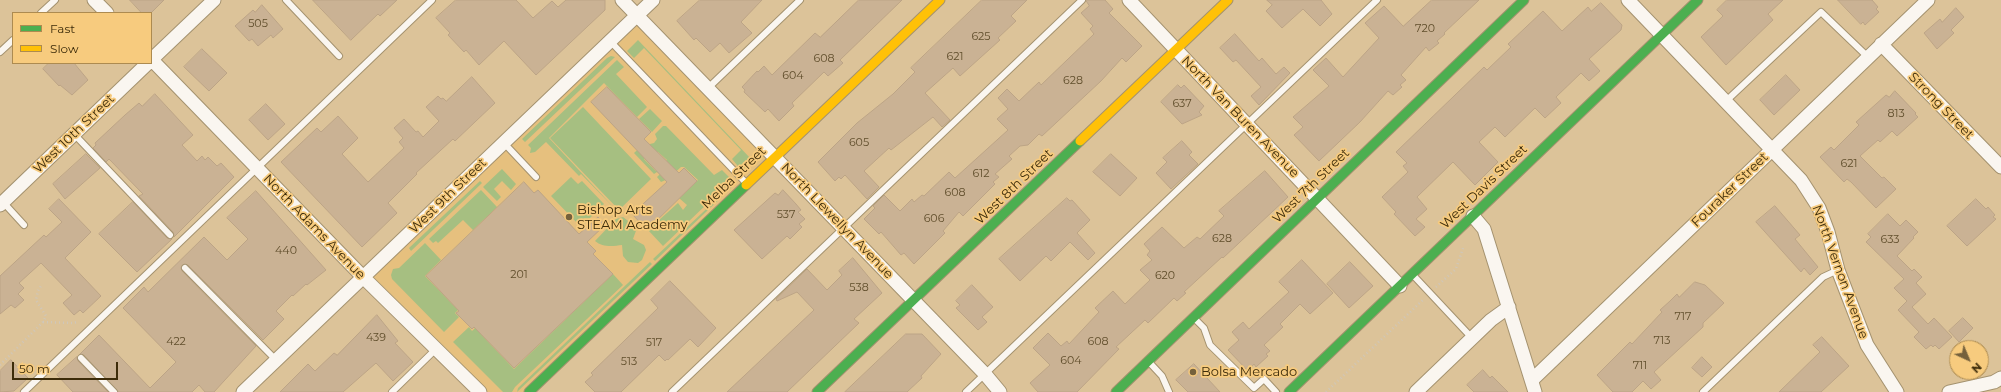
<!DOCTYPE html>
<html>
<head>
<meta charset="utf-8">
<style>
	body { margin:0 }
	#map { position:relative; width:2001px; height:392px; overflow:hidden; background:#dcc399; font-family:Montserrat,sans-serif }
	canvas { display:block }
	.legend { position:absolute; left:12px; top:12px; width:140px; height:52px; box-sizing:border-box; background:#f7cb7e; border:1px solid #ad8b50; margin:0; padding:5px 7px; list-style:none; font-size:12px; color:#3d2c0a }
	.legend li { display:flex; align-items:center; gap:8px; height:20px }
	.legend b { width:20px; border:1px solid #ad8b50 }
	.north { position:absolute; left:1949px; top:340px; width:40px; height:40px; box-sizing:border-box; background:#f7cb7e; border:1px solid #ad8b50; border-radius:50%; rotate:136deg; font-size:11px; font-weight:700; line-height:16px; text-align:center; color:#3d2c0a }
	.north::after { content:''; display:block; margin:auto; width:14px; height:18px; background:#75613c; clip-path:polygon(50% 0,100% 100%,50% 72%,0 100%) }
	.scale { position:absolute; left:12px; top:362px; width:106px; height:18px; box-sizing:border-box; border:2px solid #3d2c0a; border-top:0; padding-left:5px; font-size:12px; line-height:14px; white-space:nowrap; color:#3d2c0a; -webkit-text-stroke:3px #f7cb7e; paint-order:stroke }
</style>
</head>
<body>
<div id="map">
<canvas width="2001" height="392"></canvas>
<ul class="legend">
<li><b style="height:5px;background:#4caf50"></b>Fast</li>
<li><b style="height:5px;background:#ffc107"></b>Slow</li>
</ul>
<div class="north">N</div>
<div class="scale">50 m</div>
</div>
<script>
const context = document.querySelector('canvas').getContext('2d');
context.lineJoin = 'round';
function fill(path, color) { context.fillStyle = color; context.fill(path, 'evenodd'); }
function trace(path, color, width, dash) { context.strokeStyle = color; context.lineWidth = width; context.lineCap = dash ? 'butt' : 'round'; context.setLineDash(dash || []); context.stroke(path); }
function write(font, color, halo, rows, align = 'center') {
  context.font = font + ' Montserrat,sans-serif'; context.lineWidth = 3.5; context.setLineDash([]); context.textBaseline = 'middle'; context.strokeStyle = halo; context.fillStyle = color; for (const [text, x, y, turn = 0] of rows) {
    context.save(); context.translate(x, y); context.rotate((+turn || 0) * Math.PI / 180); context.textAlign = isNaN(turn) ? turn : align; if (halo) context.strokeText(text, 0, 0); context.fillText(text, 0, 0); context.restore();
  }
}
const built = new Path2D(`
	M637,15L775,157L529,392H480L363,277Z`);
const green = new Path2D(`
	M638,40L751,159V163L742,171L732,159L741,150L644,48L634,58L627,51Z
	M611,56L615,57L525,142L522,139L607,58Z
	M617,60L624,67L616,74L647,107L637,117L604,83L549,138L617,211L581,174L579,176L546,142L535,152L530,153L531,148L528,145Z
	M583,107L651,179L619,210L550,138Z
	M650,109L662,121L652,132L639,119Z
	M663,126H666L714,175L722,170L732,180L663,246L648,230L678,203L683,210L687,205L679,198L698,180L684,167H681L668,179L661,182L657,177L660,174L657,172L654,174L634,153L646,142L644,159L656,171L667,160L658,152L651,158L647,154L650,144L654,143L657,139L655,134Z
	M502,169L516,184L511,190L502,181L494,189L501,197L497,201L483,187Z
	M571,177L578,184L582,181L604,204L581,227L551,196Z
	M480,181L482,183L411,251L409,248Z
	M734,183L733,186L655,261L653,259Z
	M481,190L497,207L473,230L463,220L438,243L436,241L433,243L429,239Z
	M623,217L637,228L633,239L644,245L646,250L642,260L638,263L628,262L623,256L622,245C614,246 603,248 595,241L616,219Z
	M425,243L441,260L425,276L458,310L455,313L459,317L444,332L392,279L391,275L393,269L399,268Z
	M650,262L652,264L517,392L518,388Z
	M613,274L623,285L515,387L512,392H503L453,342L469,327L472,331L475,328L514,369Z`);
const building = new Path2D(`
	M130,0H164L151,13H142Z
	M313,0H397L380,16L378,14L351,40Z
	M456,0H516L533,18L552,1L558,7L566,0H605V10L536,75L504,41L479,65L466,50L464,52L448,35L450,33L436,18Z
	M700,0H762L741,22L752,33L729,53L720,43L710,52L696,38L694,40L677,21Z
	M859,0H902L840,60L843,63L828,76L824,72L792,103L794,106L779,121L768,109L765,112L744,92L745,90L742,87L757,71L758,72L764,66L772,75L815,33L820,37Z
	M982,0H1027L1011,16L1016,21L998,38L1000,40L960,76L953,68L925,93L950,120L942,127L933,117L891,150L889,148L864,171L879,187L867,199L845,175L841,179L839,177L835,181L818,162L857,123L893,94L915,72L911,68Z
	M1086,0H1105L1113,9L1109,13L1142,46L1126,62L1122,58L1101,81L1042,136L1039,134L1028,145L1020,146L1009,156L1012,159L995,174L999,177L993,182L995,184L963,216L959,212L943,231L945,233L914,264L904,253L901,255L881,232L879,234L864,219L875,208L873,206L884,195L900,211L912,199L914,202L922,195L924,196L949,172L955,178L1008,130L997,119L1008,109L998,98L1007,89L1019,101L1039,82L1041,85L1094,34L1090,29L1093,26L1081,13L1089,6Z
	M1267,0H1321L1332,14L1320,26L1303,9L1282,28L1266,11L1272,5Z
	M1432,0H1479L1444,33L1445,34L1437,41L1439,43L1429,51L1426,47L1401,75L1406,80L1400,85L1402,87L1393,95L1388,91L1360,122L1319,161L1294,135L1303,127L1293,117L1329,86L1313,70L1326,58L1343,77L1379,38L1365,23L1384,6L1403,26Z
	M1727,0H1783L1768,14L1773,20L1726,65L1701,37L1723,16L1717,10Z
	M1838,0H1872L1878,7L1876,9L1879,12L1865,25L1863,22L1861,24Z
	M1601,3L1622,25L1621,30L1589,59L1600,71L1589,81L1581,73L1556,97L1561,103L1545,118L1535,108L1505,137L1495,127L1479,142L1498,162L1475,185L1453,162L1417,197L1427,209L1416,219L1425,227L1415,236L1394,214L1396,212L1382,197L1408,172L1403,166L1407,163L1396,152L1484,67L1487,70L1511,47L1508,44L1543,11L1562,31L1588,7L1591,11Z
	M262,5L283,29L273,38L271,35L258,46L252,39L249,41L235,26L253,10L255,12Z
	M1956,8L1964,17L1951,30L1954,33L1937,49L1924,33L1940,19L1942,22Z
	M1235,34L1259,61L1262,58L1276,74L1284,67L1290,73L1259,105L1251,96L1261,87L1236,60L1233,62L1220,48Z
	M202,49L227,73L209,91L184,67Z
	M49,63H74L88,80L72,95L60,85L59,86L43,69Z
	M1786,75L1800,90L1774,115L1760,100Z
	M472,77L495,103L455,141L453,139L416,173L417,174L388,203L397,213L362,247L281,162L317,128L321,132L338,116L358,138L342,154L368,182L404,148L399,142L403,138L394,128L404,119L416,132L418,131L423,137L439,121L426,107L438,96L441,99L443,98L446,101Z
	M1178,85L1181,88L1184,85L1204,106L1199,112L1202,115L1182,124L1161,102Z
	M607,87L651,132L644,139L679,173L684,168L697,181L647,230L632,214L667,182L591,102Z
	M1895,91L1916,113L1915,114L1918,117L1897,136L1892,131L1880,142L1878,140L1860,156L1882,178L1884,177L1896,189L1876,208L1851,182L1847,179L1844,182L1820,157L1831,147L1834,150L1859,125L1856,122L1886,95L1889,97Z
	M155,94L193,135L182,145L197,161L202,156L205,160L208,157L217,166L221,163L234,177L174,237L173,232L139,196L143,194L141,192L109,159L106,162L93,148L96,145L95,143L125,115L139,103L142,106Z
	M266,104L285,124L268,140L249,120Z
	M1182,141L1192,152L1189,155L1198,164L1171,189L1156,173L1167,162L1163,158Z
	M86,154L100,168L65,199L53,184Z
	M1111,154L1137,178L1120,196L1093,172Z
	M1265,171L1288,197L1223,258L1222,257L1184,292L1186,293L1177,301L1174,298L1148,323L1145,320L1116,347L1119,349L1077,392H1038L1030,383L1050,365L1033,348L1048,333L1061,346L1067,341L1069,344L1099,312L1095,308L1113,291L1125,304L1150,280L1140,270L1152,260L1147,255L1150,251L1144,244L1162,227L1184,248L1197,237L1200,239L1224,216L1219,211Z
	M524,182L534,193L538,190L579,234L598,217L605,225L587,242L596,251L593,254L613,274L514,368L474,327L472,329L456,313L459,311L426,276Z
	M783,190L796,204L801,210L798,212L805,219L799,224L802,227L790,239L787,236L762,259L734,230L775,193L778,195Z
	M256,191L326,270L307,285L306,284L293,296L292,295L276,311L284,319L263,340L188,265H182V271L256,346L214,392H205L199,385L192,392H118L84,355L80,354L99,335L150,388L176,362L123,308L144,287L148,292L204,237L227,260L248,239L227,218Z
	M1067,198L1070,201L1072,200L1090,220L1077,233L1095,253L1088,260L1070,242L1051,261L1046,256L1020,281L999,259Z
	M59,199L91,232L65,258L101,296L83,313L80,310L74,315L63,303L72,295L41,263L19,283L24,288L18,294L24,300L15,308L11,305L0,314V276L44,235L46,237L62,222L49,209Z
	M1976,199L1986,209L1988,207L1995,215L1993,217L1996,219L1967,246L1947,226Z
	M133,202L167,238L172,239L137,272L99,234Z
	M1775,206L1800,235L1795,239L1818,267L1810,275L1804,268L1801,272L1756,222Z
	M1888,214L1900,226L1906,220L1918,232L1913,237L1914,238L1897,256L1912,271L1914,269L1922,277L1916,283L1926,294L1912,307L1928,324L1934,318L1952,337L1939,349L1935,345L1933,347L1931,345L1926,349L1914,337L1919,332L1898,310L1907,301L1894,288L1904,279L1866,242L1871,237L1868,234Z
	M853,258L882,293L854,319L859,323L787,392H727L814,310L797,292L777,301L776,299L807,269L827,290L842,275L839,271Z
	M1302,260L1333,293L1310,314L1300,304L1280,324L1283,327L1264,345L1270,351L1266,354L1268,356L1256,367L1254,364L1248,371L1228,350L1239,340L1232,332L1243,322L1249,329L1289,292L1279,282Z
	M1350,262L1373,286L1349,308L1327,284Z
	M670,281L716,328L698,347L690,339L668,360L667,359L665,361L659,355L621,392H595L585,382L593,375L591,373L658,308L651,300Z
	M1695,282L1705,285L1724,303L1703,323V327L1654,372L1661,380L1651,389L1643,381L1632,392H1613L1597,375L1630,342L1632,344L1662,312L1660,310L1670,301L1677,294L1679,297Z
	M972,285L993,307L982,317L987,322L978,330L956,308L960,305L956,301Z
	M377,315L398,341L395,343L413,362L393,381L376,363L343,392H280L308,364L315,371L334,353L337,355Z
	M1963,318L1973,328L1959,342L1949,331Z
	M906,334H922L941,354L921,376L922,378L907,392H845Z
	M1822,337L1849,366L1821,392H1779L1820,352L1813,345Z
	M77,357L78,361L108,392H73L57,375Z
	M1702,357L1712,367L1702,377L1692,368Z
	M11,360L28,378L14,391L0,392V371Z
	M1194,364L1220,392H1188L1176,380Z
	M1483,370L1490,378L1492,376L1508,392H1474L1467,385Z`);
const path = new Path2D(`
	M1436,287L1456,269L1463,248
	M43,322L73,323L77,322
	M0,365L43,322L46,316L36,300L38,291L42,284
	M1326,392L1424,299`);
const lane = new Path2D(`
	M286,0L339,56
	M41,13L55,0
	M610,41L746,183
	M0,52L13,40
	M707,89L800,0
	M1725,102L1821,12L1869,58
	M74,134L170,235
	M504,143L536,177
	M3,202L24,225
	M185,268L276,360
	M1413,275L1472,338
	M1194,318L1204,328L1210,345L1254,388L1264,379L1276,392
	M81,358L114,392
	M1149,362L1162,376L1169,392
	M24,392L432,0
	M392,392L436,349
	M672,392L1082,0
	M966,392L1377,0
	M1703,392L1823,277L1838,270`);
const street = new Path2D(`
	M94,0L107,13
	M622,0L985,374L1000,392
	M1129,0L1400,286
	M1628,0L1801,180L1819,208L1828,232L1838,270L1867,345L1897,392
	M1881,44L2001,167
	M151,59L363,277L480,392
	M151,60L214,0
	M0,205L148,63
	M1473,216L1484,229L1535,392
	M1532,380L1928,0
	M243,392L653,0
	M1416,392L1491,320L1509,307
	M1949,392L1994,382L2001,378`);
const fast = new Path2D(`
	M529,392L746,185
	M817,392L1080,141
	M1116,392L1524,0
	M1289,392L1698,0`);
const slow = new Path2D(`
	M1080,141L1228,0
	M746,185L940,0`);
const markers = [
	[569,217,4,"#75613c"],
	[1193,372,4,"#75613c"]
];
const numberNames = [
	["505",258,24],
	["720",1425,29],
	["625",981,37],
	["621",955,57],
	["608",824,59],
	["604",793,76],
	["628",1073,81],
	["637",1182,104],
	["813",1896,114],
	["605",859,143],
	["621",1849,164],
	["612",981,174],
	["608",955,193],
	["537",786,215],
	["606",934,219],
	["628",1222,239],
	["633",1890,240],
	["440",286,251],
	["201",519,275],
	["620",1165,276],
	["538",859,288],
	["717",1683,317],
	["439",376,338],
	["713",1662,341],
	["422",176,342],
	["608",1098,342],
	["517",654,343],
	["604",1071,361],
	["513",629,362],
	["711",1640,366]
];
const streetNames = [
	["Strong Street",1941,106,46],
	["North Van Buren Avenue",1240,117,46],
	["West 10th Street",74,134,-44],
	["Melba Street",734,178,-44],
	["West 7th Street",1311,186,-44],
	["West 8th Street",1014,187,-44],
	["West Davis Street",1484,187,-44],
	["Fouraker Street",1730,190,-44],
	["West 9th Street",448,196,-44],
	["North Llewellyn Avenue",837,221,46],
	["North Adams Avenue",314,227,46],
	["North Vernon Avenue",1840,272,70]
];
const poiNames = [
	["Bishop Arts",577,210],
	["STEAM Academy",577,225],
	["Bolsa Mercado",1201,372]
];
fill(built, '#e6c07e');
fill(green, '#a6bf81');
fill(building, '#cab294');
trace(building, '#bca486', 1);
trace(lane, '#a4926f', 8);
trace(street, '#a4926f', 15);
trace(fast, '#a4926f', 11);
trace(slow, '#a4926f', 11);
trace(path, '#cfc7ba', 2.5, [1, 3]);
trace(lane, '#faf6f0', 6);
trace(street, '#faf6f0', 13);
trace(fast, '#4caf50', 9);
trace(slow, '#ffc107', 9);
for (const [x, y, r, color] of markers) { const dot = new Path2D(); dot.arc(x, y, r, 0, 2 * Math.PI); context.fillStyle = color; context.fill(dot); trace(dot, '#f7cb7e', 1.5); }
write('11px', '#604e2c', null, numberNames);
write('13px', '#3d2c0a', '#f7cb7e', streetNames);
write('13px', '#3d2c0a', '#f7cb7e', poiNames, 'left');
</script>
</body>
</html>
